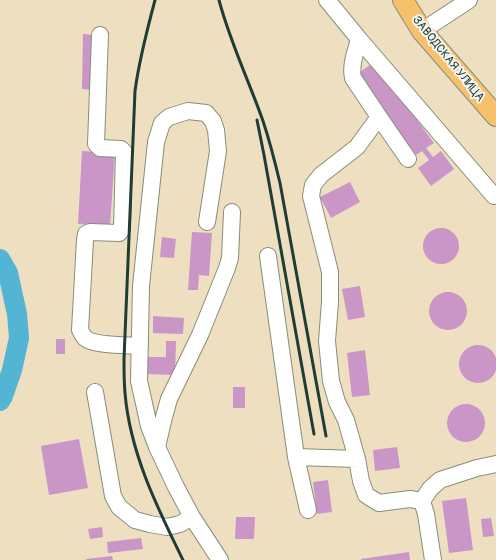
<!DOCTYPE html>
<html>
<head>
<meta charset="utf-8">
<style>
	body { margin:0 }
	canvas { display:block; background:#eedfc0 }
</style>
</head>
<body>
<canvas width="496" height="560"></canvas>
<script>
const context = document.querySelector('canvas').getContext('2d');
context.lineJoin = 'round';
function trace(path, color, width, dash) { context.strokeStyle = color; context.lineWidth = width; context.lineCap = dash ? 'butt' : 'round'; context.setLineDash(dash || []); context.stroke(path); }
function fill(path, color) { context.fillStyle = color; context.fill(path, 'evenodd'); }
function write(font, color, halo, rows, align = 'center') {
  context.font = font + ' Pangolin,sans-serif'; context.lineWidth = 4; context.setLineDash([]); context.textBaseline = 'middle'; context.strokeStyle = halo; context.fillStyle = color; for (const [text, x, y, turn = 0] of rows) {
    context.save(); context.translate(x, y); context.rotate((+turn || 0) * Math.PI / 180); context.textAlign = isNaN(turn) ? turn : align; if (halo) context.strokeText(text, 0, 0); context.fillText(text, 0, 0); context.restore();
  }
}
const river = new Path2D(`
	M0,259L8,273L17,314L19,338L12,370L3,396L0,401`);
const building = new Path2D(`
	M83,34L94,35L92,90L82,89Z
	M374,62L434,143L426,148L433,157L441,151L454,169L431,186L418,168L429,160L422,151L416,155L357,74Z
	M82,151L115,153L110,226L78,224Z
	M350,182L360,202L331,218L320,197Z
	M423 246a18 18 0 1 1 36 0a18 18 0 1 1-36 0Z
	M192,232L212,233L209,276L199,275L198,290H188Z
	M162,237L176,239L174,258L160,257Z
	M360,286L365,317L348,320L342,289Z
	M429 311a19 19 0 1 1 38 0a19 19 0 1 1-38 0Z
	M153,316L184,318L183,334L153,333Z
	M56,339H65V354H56Z
	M166,341H176L175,375L143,374L144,357H166Z
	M459 364a19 19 0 1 1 38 0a19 19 0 1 1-38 0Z
	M365,350L370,395L352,397L347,353Z
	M233,387H245V408H233Z
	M447 423a19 19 0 1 1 38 0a19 19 0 1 1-38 0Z
	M79,439L88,488L49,495L41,446Z
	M397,447L400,468L375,471L373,450Z
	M328,480L332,512L317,514L313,482Z
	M466,498L473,550L449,553L442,501Z
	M236,517H255L254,539H235Z
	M491,518L494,536L483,537L481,519Z
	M102,527L103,537L90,539L88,529Z
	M141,538L143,549L108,553L107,542Z
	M409,552L410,560H361V559Z
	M112,556L113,560H86V559Z`);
const minor = new Path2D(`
	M327,0L359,39C356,51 350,65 353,78L379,117L408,159
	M422,31L469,0
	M100,35L96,144L100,148L121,149L124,152L122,229L119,233L90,232L86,234L85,240L80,330C82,333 83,336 85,338C94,346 127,345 140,346
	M359,39L494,196
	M379,117L357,147L321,175L313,185L311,196L330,272V302L327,341L331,381L337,402L346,420L357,459L361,481L366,495L379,503L410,499L422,501L426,514L433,560
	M207,222L218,151L216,130L213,121L206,113L188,111L169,117L162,123L156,142L141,286L139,381L149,426L157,447L176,487L192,517L220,560
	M268,256L296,457
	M95,392L113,496L119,507L135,520L150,524L167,527L180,524L192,517
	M157,447L164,417L169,399L200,335L227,268L230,258L232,212
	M422,501L430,489L440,480L477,468L496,464
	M308,510L296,457L357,459`);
const major = new Path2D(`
	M403,0L422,31L496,116`);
const rail = new Path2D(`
	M155,0C147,30 139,60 135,91L124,359C124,371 124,382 125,393C130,453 157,507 183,560
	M219,0C230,42 249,81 263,121C270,142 275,162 280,183L326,436
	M257,120L264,155L314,434`);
const streetNames = [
	["ЗАВОДСКАЯ УЛИЦА",448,59,51]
];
trace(river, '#54b4d3', 20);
fill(building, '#ca96c8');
trace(minor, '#868e7a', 18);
trace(major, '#868e7a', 22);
trace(minor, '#fff', 16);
trace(major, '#f7c06b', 20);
trace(rail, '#1f3d34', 3);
write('12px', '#1f3d34', '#f6f6f2', streetNames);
</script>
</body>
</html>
